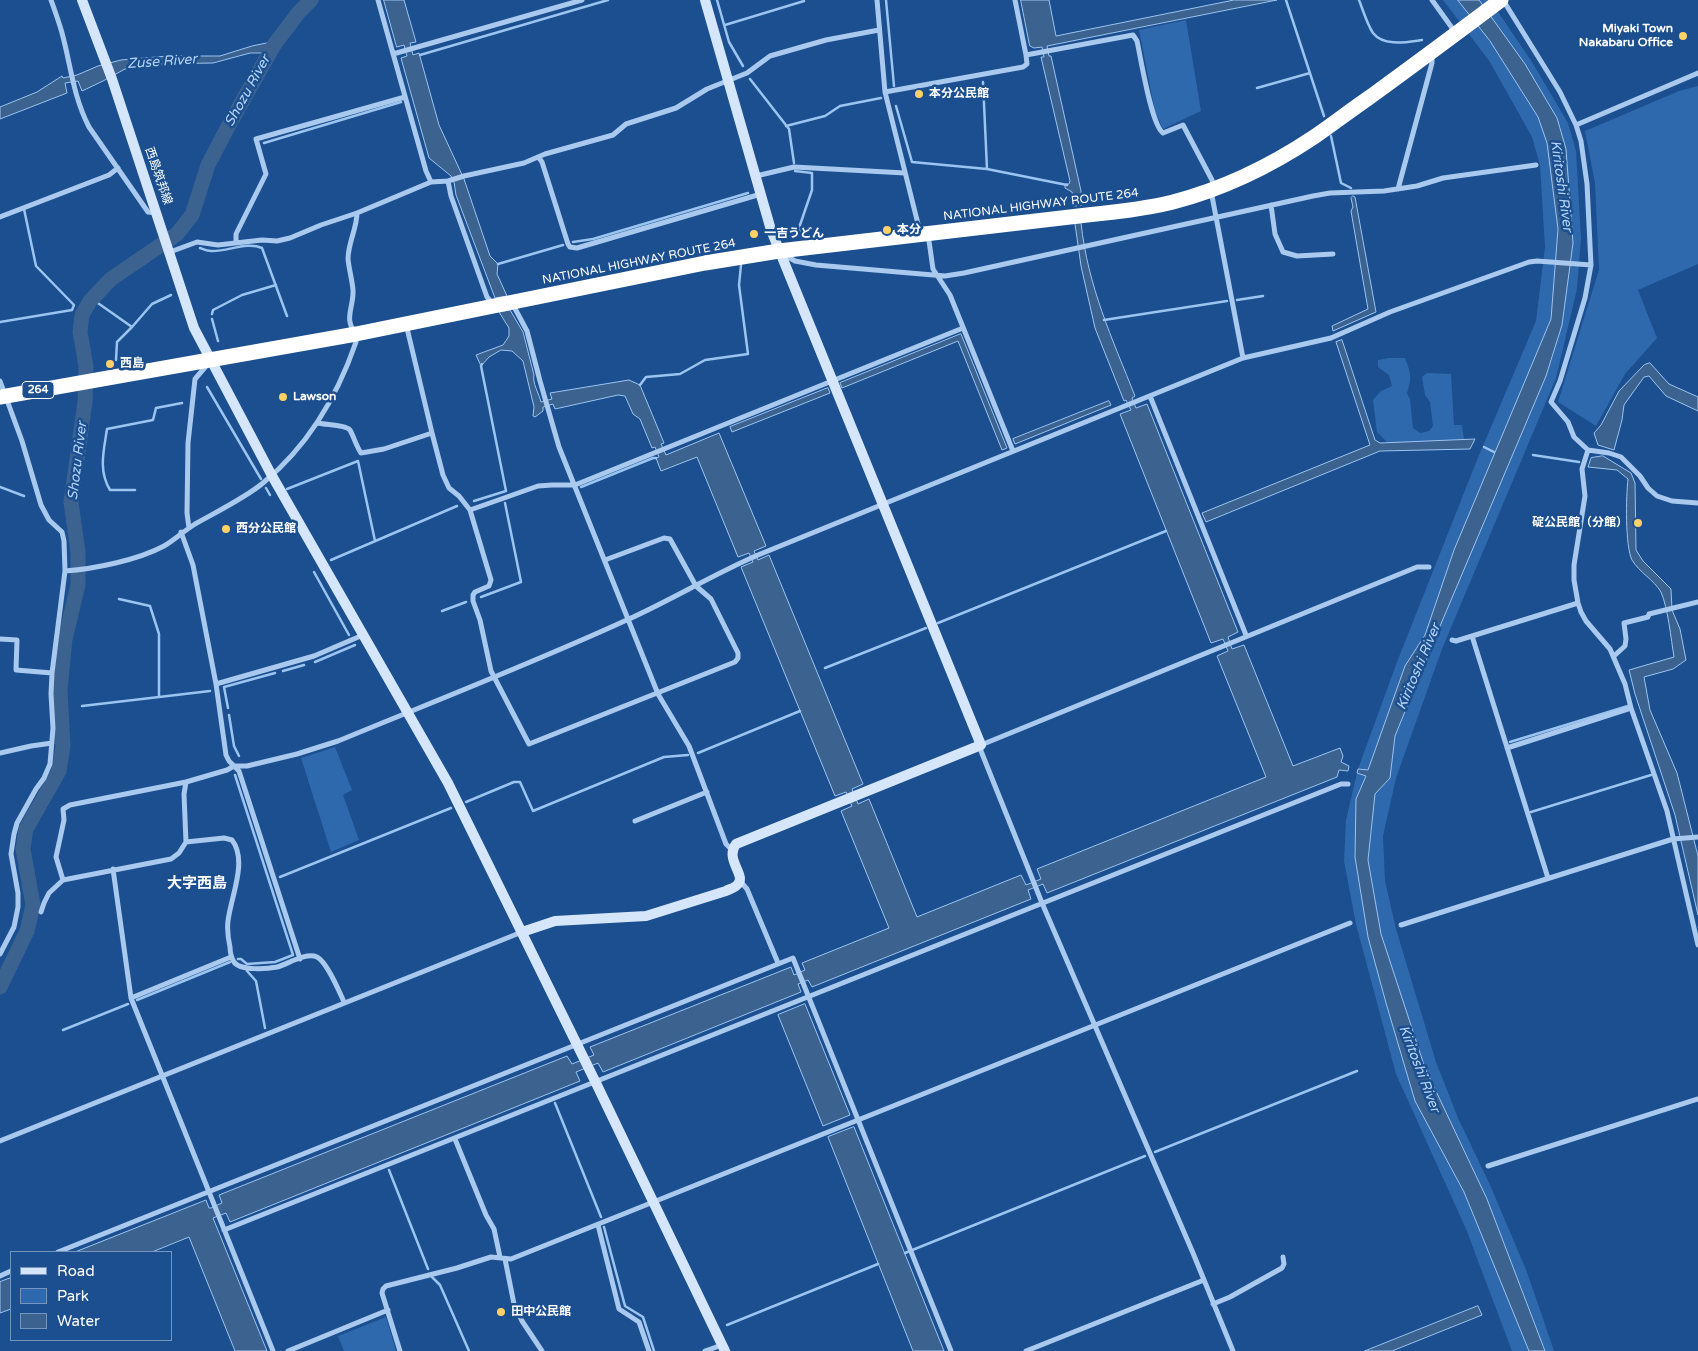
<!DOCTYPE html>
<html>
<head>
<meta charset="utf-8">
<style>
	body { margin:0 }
	#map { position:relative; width:1698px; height:1351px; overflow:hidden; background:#1b4f8f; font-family:"Varela Round",sans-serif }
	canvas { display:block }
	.legend { position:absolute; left:10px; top:1251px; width:162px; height:90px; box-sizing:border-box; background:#1b4f8f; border:1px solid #7695bc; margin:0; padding:6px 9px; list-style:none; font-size:15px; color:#fff }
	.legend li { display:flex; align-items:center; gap:10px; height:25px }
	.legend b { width:25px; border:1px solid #7695bc }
</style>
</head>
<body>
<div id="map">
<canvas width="1698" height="1351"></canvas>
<ul class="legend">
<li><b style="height:6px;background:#d6e6fa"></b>Road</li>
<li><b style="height:14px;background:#2e69ad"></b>Park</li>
<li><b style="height:14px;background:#3c6290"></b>Water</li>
</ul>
</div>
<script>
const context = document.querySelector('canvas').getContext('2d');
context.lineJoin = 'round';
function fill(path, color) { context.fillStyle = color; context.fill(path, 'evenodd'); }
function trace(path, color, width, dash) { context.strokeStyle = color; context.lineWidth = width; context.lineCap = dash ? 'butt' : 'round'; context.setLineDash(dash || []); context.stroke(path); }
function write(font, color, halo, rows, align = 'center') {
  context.font = font + ' "Varela Round","Noto Sans JP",sans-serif'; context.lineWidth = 5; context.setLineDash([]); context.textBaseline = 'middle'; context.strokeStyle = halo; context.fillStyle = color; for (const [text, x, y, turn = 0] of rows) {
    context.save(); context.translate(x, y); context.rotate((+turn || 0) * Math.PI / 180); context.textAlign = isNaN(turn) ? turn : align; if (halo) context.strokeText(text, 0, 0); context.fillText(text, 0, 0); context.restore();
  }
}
const green = new Path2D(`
	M1443,0H1458L1490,41L1538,117L1547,143L1558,229L1551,319L1454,550L1425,635L1405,666L1368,771L1358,769L1397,662L1477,460L1536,321L1545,247L1540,165L1532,137L1490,62Z
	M1479,0H1490L1532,62L1568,123L1576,151L1581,238L1577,289L1556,378L1442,649L1396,778L1383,836L1385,881L1396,929L1436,1062L1458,1118L1490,1185L1527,1272L1554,1351H1545L1487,1199L1425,1068L1381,934L1368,860L1375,794L1390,778L1395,736L1432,645L1546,376L1562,325L1573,243L1557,118L1525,64Z
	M1186,20L1201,111L1163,129L1155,111L1139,30Z
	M1698,86V264L1638,290L1657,338L1625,374L1596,426L1558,402L1599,270L1595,183L1585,131L1679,91Z
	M1389,358H1405C1411,373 1412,378 1407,393L1410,399L1413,428L1420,433L1429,431L1433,426L1430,402L1425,395L1422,377L1427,373L1451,374L1454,425H1462L1464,440L1388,443L1377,432L1373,400L1381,391L1392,386L1389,375L1378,367V360Z
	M335,747L352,790L343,795L359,840L331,852L301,758Z
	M1357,773L1366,775L1356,799L1368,937L1386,1003L1415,1101L1464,1192L1529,1351H1512L1466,1229L1396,1074L1356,924L1344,861L1346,820Z
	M386,1317L396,1351H344L338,1336Z`);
const water = new Path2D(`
	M384,0H404L416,42L410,43L413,55L419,53L439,125L464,179L490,256L498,264L497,274L507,296L495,298L456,195L454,182L451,176L429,158L401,58L407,56L404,45L397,47Z
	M1021,0H1049L1056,36L1234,0H1277L1047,46L1049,56H1051L1081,191L1082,205L1074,206L1072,192L1065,188V184H1069L1070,181L1041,57H1044L1042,47L1034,48L1030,46Z
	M1458,0H1479L1525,64L1557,118L1566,149L1573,243L1562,325L1546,376L1432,645L1395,736L1390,778L1375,794L1368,860L1381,934L1425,1068L1487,1199L1545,1351H1529L1464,1192L1415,1101L1386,1003L1368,937L1355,857L1356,799L1366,776L1357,773L1358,769L1368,770L1405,666L1425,635L1454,550L1551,319L1558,229L1547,143L1538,117L1490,41Z
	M268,43L262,53H250L213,63L153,64L125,69L103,81L82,91L78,81L65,83L67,93L0,119V107L37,92L62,76L63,78L77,75L98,66L121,60L168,56H220L252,46Z
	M1353,196L1355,197L1376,312L1333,331L1332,326L1368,309L1351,211L1353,207L1351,198Z
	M1081,223C1088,287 1112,338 1135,396L1132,398L1136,408L1147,404L1238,632L1228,637L1232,649L1244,645L1293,766L1340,748L1343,756L1341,762L1349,766L1348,771L1339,770L1337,777L1047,893L1043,884L1028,890L1031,899L812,987L808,980L798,984L801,992L603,1072L598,1063L576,1072L580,1081L230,1222L226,1213L213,1218L267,1351H235L189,1237L152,1252H75L206,1200L209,1208H211L222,1203L219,1195L567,1056L572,1064L594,1055L590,1047L791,967L794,975L805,970L802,963L889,928L841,811L852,806L846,792L835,796L741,567L753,562L749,553L738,557L697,457L661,471L656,458L659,457L655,447L652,448L640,419L633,414L625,396L618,395L555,409L553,404L543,407V411L535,417L533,416L534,407L523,361L512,351L501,350L489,357L481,366L476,355L503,345L509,336V328L499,312L510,310L523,332L534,375C532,382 539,394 541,402L552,399L550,393L629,380L640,385L664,443L661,444L666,455L719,433L766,546L754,551L758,560L769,555L863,784L852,789L858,804L869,799L917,917L1021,875L1026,885L1041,879L1037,869L1266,777L1217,656L1228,651L1223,639L1211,643L1120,414L1131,410L1126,400L1124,401L1095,328L1081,266L1075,224Z
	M961,334L1007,448L1002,450L958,341L842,388L840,383Z
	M1342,340L1375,440L1380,443L1475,439L1470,449L1380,451L1206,522L1202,513L1370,445L1336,342Z
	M1650,363L1669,384L1698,397V411L1666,396L1649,376L1644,377L1624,405L1622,420L1614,450L1598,445L1594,433L1601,425L1619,391L1644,365Z
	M828,388L830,393L732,432L730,427Z
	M1109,401L1111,405L1015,444L1013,439Z
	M1603,456L1631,473L1635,483L1636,550L1643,561L1671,589L1672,610L1680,629L1686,660L1673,669L1644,677L1650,710L1677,773L1698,856V915L1675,815L1635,694L1629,670L1674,657C1671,639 1668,608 1661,592C1654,580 1639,572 1632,560C1625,546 1626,496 1628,479L1617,470L1588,467L1591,458Z
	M805,1004L850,1115L823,1126L778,1015Z
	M854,1127L944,1351H913L828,1137Z
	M11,1278V1309L0,1313V1282Z
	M1478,1306L1482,1315L1392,1351H1365Z`);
const stream = new Path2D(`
	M717,0L729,42L743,66
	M886,0L894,86
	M1286,0L1324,116
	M1359,0C1363,10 1367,24 1373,33C1384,47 1407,42 1422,40
	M725,25L804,1
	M420,55L608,0
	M750,79L789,129L794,163
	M983,82L987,169
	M1257,88L1310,73
	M896,106L912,162L987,169L1067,185
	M786,126L825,116L840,106L881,98
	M1331,136L1341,183L1351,188
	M264,143L401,102
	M795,171L812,173V190L800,225L801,237
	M573,242L593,239L748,193
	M200,248C203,249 207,251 211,251C227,252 247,241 262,248L287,316
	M498,264L563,245
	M1237,300L1263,296
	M90,301H95L132,327L117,342L116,360
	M212,314L213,310L242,295L276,285
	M212,319L218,341
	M1104,320L1227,301
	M0,322L72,310L74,305L36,266L24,209
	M132,327L152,304L171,295
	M640,385L646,377L680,374L705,360L748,354L739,285L741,265
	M207,387L261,479
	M1484,447L1494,452
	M1533,455L1579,462
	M0,487L24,496
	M581,487L653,458H656
	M266,488L270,495
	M287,489L358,461L375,541
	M135,490H110C98,470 104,450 107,429L153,420L156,408L182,403
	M474,501L506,491L481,366L482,364
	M331,560L457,506
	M314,572L349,635
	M481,597L521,582L505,503
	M442,611L466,602
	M938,623L1166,531
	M315,662L355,645
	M825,668L926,628
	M283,671L304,665
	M159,697L210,691
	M82,706L159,697V634L150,606L119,599
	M228,708L224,687L275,673
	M229,715L234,746L239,756
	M1510,742L1628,706
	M698,753L800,711
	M235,775L293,955L275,962L247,964L241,959H238
	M466,802L514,782H520L533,811L664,757L688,755
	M1531,812L1651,775
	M280,877L451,808
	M247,971L256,981L265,1028
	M137,1000L230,962
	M63,1030L128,1004
	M555,1103L601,1217
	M1155,1152L1357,1071
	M389,1170L428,1269
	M604,1227L625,1306L643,1317L654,1351
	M905,1253L1145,1156
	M432,1277L440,1285L469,1351
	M727,1325L878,1264`);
const river = new Path2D(`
	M0,987L27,931L33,905L23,849L26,829L59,771L63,746L60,690L65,639L78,585V552L71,502L85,402L86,366L80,332L82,315L90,301L111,279L177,234L192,215L208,165L230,123L274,45L299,12L311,0`);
const street = new Path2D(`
	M51,0C55,11 59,22 62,33C71,66 73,96 89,127L148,212L156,213
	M378,0L426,171L431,182
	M877,0L885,92L920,232
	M1432,0L1455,32
	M1503,0L1560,92L1576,125L1581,141L1587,184L1591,265L1585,298L1560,381L1551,402L1568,422L1574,437L1588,450L1609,453L1621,457L1640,476L1648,488L1657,496L1672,501L1698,503
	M393,54L582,0
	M1026,55L1133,35L1137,41C1141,59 1151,124 1163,133L1183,125L1212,180L1214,188L1212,196L1243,358
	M885,92L1023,67L1027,64L1026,55L1015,0
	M1576,125L1698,73
	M539,158L542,162L568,244L570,247L577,248L761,194
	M756,176L794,167L905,173
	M448,181L451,196L487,297L493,304
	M1398,189L1432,63V55
	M1271,205L1275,234L1283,252L1297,256L1333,254
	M0,217L109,175L118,168
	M928,234L933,269L950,295L1013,451
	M236,242V234L266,174L256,139L405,97
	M170,252L197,242L218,245L262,240L277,241L290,238L321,225L357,213L431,182L448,181L464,176L524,163L545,154L613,135L626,124L676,108L707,89L747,73L770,56L826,40L879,30
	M783,254L795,261L816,265L945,276L964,273L1313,196L1330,193L1384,191L1417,186L1443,178L1536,165
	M512,303L527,331L540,381L559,447L658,694L689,746L726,844L732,850
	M406,324L432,433
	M0,381L22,441L41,505L49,520L62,532L64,541L65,571L52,673L51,694L53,728L50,764L44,778L36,789L17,823L14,834L11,854L18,893V907L14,927L0,954
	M1150,396L1246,635
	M318,423C326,425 346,425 350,430C354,437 356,446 361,453L384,449L432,433L443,475L449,488L459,496L470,510L491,580L489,586L475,592L473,595V601L480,620L491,671L529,744L735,662L738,658V653L711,599L696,586L670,539L664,538L605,560
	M1588,450L1582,469L1585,496L1574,565V580L1578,603L1581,612L1586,621L1610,649L1625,684L1631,708L1667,811L1698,945
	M470,510L538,486L552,485H575L963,328
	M189,528L187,513L188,443L195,379L207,365
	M181,532L193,565L216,684L226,755L229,761L239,771L300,959
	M65,571C94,569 138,560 164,546C174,540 184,531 195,524C216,512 245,498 263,483C308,446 337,397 356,342V334C343,319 354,307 353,290C352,279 349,269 348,259C348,243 357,228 357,213
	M1472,636L1548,878
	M0,639L17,640L16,670L52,673
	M1452,640L1456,641L1578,603
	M1614,656L1625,646L1626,639L1624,623L1648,617L1649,614L1698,602
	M216,684L314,656L363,635
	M1507,748L1631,708
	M0,753L31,746L52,743
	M635,821L707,792
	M186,842L224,838L232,840C248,861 231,896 228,921C227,929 228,938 230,947C230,952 231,957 234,962C240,971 267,969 277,967C288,964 306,952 317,957C327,962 339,991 344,1002
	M113,869L131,998L273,1351
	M63,880L56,857L64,820L63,809L70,805L186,782L227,770L234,766H247L297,754L338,741C435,701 533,663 629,619C673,599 714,574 758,555L1243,358L1331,338L1390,312L1529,262L1537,261L1591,265
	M740,881L747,889L778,963
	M41,912L44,903L49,893L63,880L171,859L179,853L186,842L184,794L186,782
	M1401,925L1673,839L1698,837
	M131,998L231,957
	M455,1139L486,1215L494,1229L500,1257
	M0,1141L522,932
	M1488,1166L1698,1099
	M598,1225L619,1309L639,1322L649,1351
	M224,1230L1341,784H1348
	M58,1252L793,958L951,1351
	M505,1259L514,1304L522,1321L542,1351
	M0,1276L11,1271
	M1213,1304L1230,1297L1282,1268L1284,1264L1283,1257
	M288,1351L388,1310
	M400,1351L382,1293L383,1289L386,1286L457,1268L491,1257L511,1259L1350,923
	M705,1351L722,1345
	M1026,1351L1204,1280
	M1233,1351L1193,1253L1042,903L981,751V745L1417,567H1429`);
const secondary = new Path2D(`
	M82,0L112,79L194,328L271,474L448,783L596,1083L725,1351
	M522,932L555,921L646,916L726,891C729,889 735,888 737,885C748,876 724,860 736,844L981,745L771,230L705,0`);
const highway = new Path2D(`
	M0,397L356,334L705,263L779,251L1087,215C1116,212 1145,209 1173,202C1223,189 1272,165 1314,137C1333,124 1351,110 1370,97C1414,65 1457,33 1501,0`);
const markers = [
	[1683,36,5,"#ffd166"],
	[919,94,5,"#ffd166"],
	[887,230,5,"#ffd166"],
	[754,234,5,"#ffd166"],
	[110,364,5,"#ffd166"],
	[283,397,5,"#ffd166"],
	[1638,523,5,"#ffd166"],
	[226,529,5,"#ffd166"],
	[501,1312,5,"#ffd166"]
];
const shields = [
	[38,390,32]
];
const shieldNames = [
	["264",38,390]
];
const poiNames = [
	["Miyaki Town",1673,29,"right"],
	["Nakabaru Office",1673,43,"right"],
	["本分公民館",929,94],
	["本分",897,230],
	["一吉うどん",764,234],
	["西島",120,364],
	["Lawson",293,397],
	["碇公民館（分館）",1628,523,"right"],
	["西分公民館",236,529],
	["田中公民館",511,1312]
];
const streetNames = [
	["西島筑邦線",158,176,71],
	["NATIONAL HIGHWAY ROUTE 264",1041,205,-7],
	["NATIONAL HIGHWAY ROUTE 264",639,262,-11]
];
const waterNames = [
	["Zuse River",162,62,-4],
	["Shozu River",248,91,-61],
	["Kiritoshi River",1561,186,82],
	["Shozu River",78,461,-83],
	["Kiritoshi River",1419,667,-67],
	["Kiritoshi River",1419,1069,69]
];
const quarterNames = [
	["大字西島",197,884]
];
fill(green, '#2e69ad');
fill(water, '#3c6290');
trace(water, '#9cc4f0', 1);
trace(stream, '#9cc4f0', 2.5);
trace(river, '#3c6290', 15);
trace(street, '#a9c9ee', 5);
trace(secondary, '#d6e6fa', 10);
trace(highway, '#fff', 15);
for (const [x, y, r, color] of markers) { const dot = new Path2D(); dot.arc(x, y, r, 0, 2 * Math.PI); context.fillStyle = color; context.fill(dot); trace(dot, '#1b4f8f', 2); }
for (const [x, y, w] of shields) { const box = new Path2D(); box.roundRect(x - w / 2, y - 8.5, w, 17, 4); context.fillStyle = '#1b4f8f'; context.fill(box); trace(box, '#fff', 1); }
write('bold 11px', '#fff', null, shieldNames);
write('bold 12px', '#fff', '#1b4f8f', poiNames, 'left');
write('12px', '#fff', '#1b4f8f', streetNames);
write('italic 14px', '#b5d3f5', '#1b4f8f', waterNames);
write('bold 15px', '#fff', '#1b4f8f', quarterNames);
</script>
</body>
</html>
